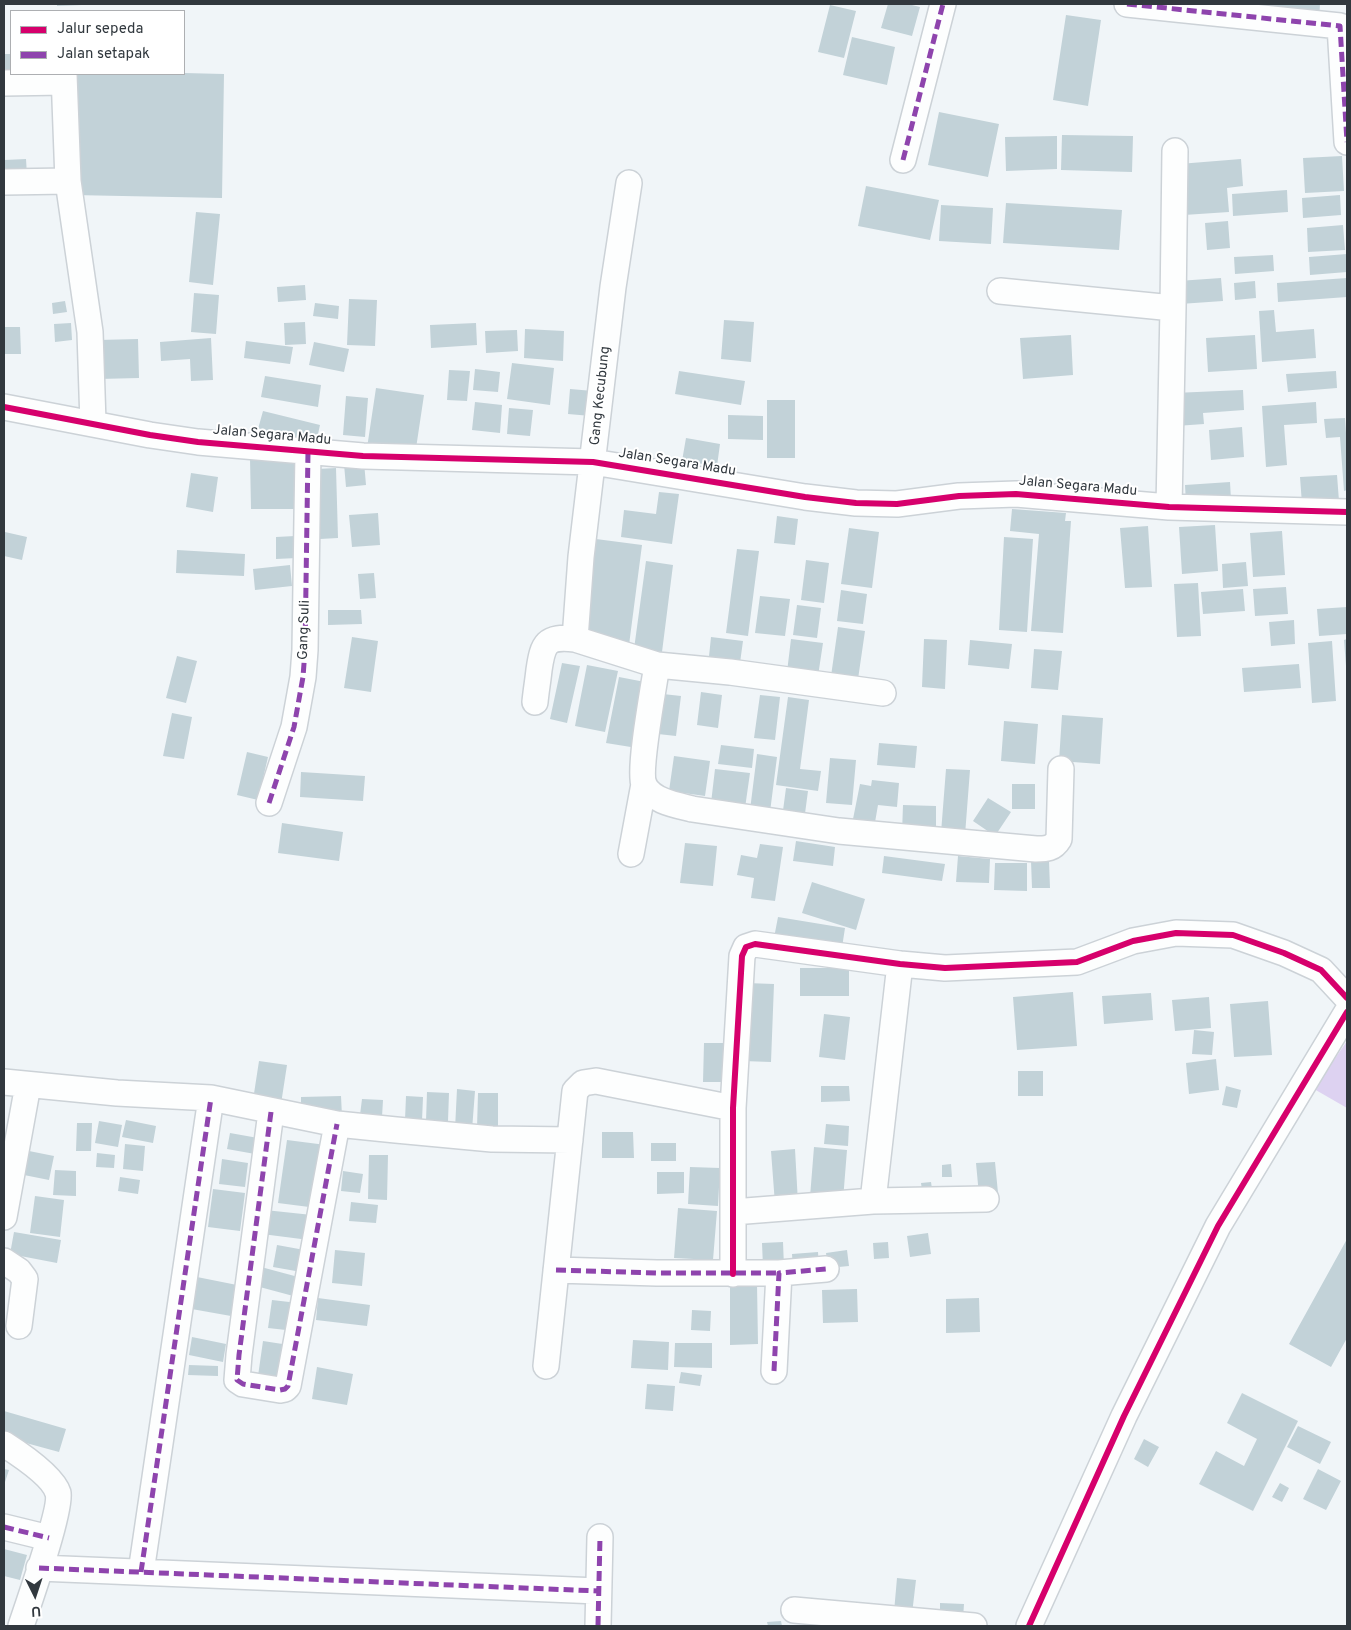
<!DOCTYPE html>
<html>
<head>
<meta charset="utf-8">
<style>
	body { margin:0 }
	#map { position:relative; width:1351px; height:1630px; overflow:hidden; background:#f0f5f8; font-family:Overpass,sans-serif }
	canvas { display:block }
	.frame { position:absolute; inset:0; border:5px solid #31383e; pointer-events:none }
	.legend { position:absolute; left:10px; top:10px; width:175px; height:65px; box-sizing:border-box; background:#fff; border:1px solid #adafb2; margin:0; padding:6px 9px; list-style:none; font-size:15px; color:#31383e }
	.legend li { display:flex; align-items:center; gap:10px; height:25px }
	.legend b { width:25px; border:1px solid #adafb2 }
	.north { position:absolute; left:10px; top:1570px; width:50px; height:50px; -webkit-text-stroke:4px #fff; paint-order:stroke; rotate:176deg; font-size:14px; font-weight:700; line-height:20px; text-align:center; color:#31383e }
	.north::after { content:''; display:block; margin:auto; width:18px; height:22px; background:#31383e; clip-path:polygon(50% 0,100% 100%,50% 72%,0 100%) }
</style>
</head>
<body>
<div id="map">
<canvas width="1351" height="1630"></canvas>
<div class="frame"></div>
<ul class="legend">
<li><b style="height:6px;background:#d6006c"></b>Jalur sepeda</li>
<li><b style="height:6px;background:#8e44ad"></b>Jalan setapak</li>
</ul>
<div class="north">U</div>
</div>
<script>
const context = document.querySelector('canvas').getContext('2d');
context.lineJoin = 'round';
function fill(path, color) { context.fillStyle = color; context.fill(path, 'evenodd'); }
function trace(path, color, width, dash) { context.strokeStyle = color; context.lineWidth = width; context.lineCap = dash ? 'butt' : 'round'; context.setLineDash(dash || []); context.stroke(path); }
function write(font, color, halo, rows, align = 'center') {
  context.font = font + ' Overpass,sans-serif'; context.lineWidth = 4; context.setLineDash([]); context.textBaseline = 'middle'; context.strokeStyle = halo; context.fillStyle = color; for (const [text, x, y, turn = 0] of rows) {
    context.save(); context.translate(x, y); context.rotate((+turn || 0) * Math.PI / 180); context.textAlign = isNaN(turn) ? turn : align; if (halo) context.strokeText(text, 0, 0); context.fillText(text, 0, 0); context.restore();
  }
}
const forest = new Path2D(`
	M1347,1041V1108L1314,1089Z`);
const building = new Path2D(`
	M57,4H82V5L57,6Z
	M888,4H908L920,7L912,36L881,28Z
	M1243,4H1320L1319,20Z
	M830,5L856,11L844,58L818,52Z
	M1066,15L1101,20L1088,106L1053,100Z
	M852,37L895,47L887,85L843,75Z
	M4,54H11V75H4Z
	M184,73L224,74L222,198L73,195L75,74Z
	M939,112L999,124L988,177L928,165Z
	M1062,135L1133,136L1132,172L1061,170Z
	M1057,136V169L1006,171L1005,137Z
	M1342,156L1344,191L1305,193L1303,158Z
	M26,159L27,175L4,176V160Z
	M1241,159L1243,186L1227,188L1229,212L1184,215L1179,164Z
	M866,186L939,200L930,240L858,226Z
	M1287,190L1288,212L1233,216L1232,194Z
	M1340,195L1341,215L1303,218L1302,198Z
	M1006,203L1122,210L1119,250L1003,243Z
	M941,205L993,208L991,244L939,241Z
	M196,212L220,214L213,285L189,282Z
	M1228,221L1230,248L1207,250L1205,223Z
	M1343,225L1345,250L1308,252L1307,228Z
	M1347,254V272L1310,275L1309,257Z
	M1273,255L1274,271L1235,274L1234,257Z
	M1221,278L1223,301L1180,304L1178,281Z
	M1347,278V297L1278,302L1277,283Z
	M1255,281L1256,298L1235,300L1234,283Z
	M305,285L306,300L278,302L277,287Z
	M194,293L219,295L216,334L191,332Z
	M349,299L377,300L375,346L347,345Z
	M65,301L67,312L53,314L52,303Z
	M315,303L339,306L338,319L313,316Z
	M1274,310L1276,332L1314,329L1316,358L1262,362L1259,311Z
	M724,320L754,322L751,362L721,359Z
	M305,322L306,344L285,345L284,323Z
	M71,323L72,340L55,342L54,324Z
	M476,323L477,345L431,348L430,325Z
	M4,327H20L21,354H4Z
	M525,329L564,331L563,361L524,358Z
	M517,330L518,351L486,353L485,331Z
	M1071,335L1073,375L1023,379L1020,338Z
	M1255,335L1257,369L1208,372L1206,338Z
	M211,338L213,380L191,381L190,359L161,361L160,342Z
	M138,339L139,378L99,379L98,340Z
	M246,341L293,347L290,364L244,358Z
	M314,342L349,349L344,372L309,365Z
	M512,363L554,368L550,405L507,399Z
	M475,369L500,372L498,392L473,390Z
	M449,370L470,371L467,401L447,400Z
	M679,371L745,381L741,405L675,394Z
	M1336,371L1337,388L1288,392L1286,374Z
	M265,376L321,385L318,407L261,397Z
	M376,388L424,395L415,455L367,448Z
	M570,389L593,391L591,416L568,414Z
	M1243,390L1244,410L1203,413L1204,424L1176,426L1174,393Z
	M346,396L368,398L365,437L343,435Z
	M767,400H795V458H767Z
	M475,402L502,405L500,433L472,430Z
	M1316,402L1317,423L1284,425L1287,465L1266,467L1262,406Z
	M509,408L533,410L530,436L507,434Z
	M263,411L320,425L316,443L258,429Z
	M728,415L763,416V440L728,439Z
	M1345,418L1346,433L1347,432V490L1344,491L1340,437L1326,438L1324,419Z
	M1242,427L1244,457L1211,460L1209,430Z
	M686,438L720,444L717,466L682,461Z
	M296,457L297,509H251L250,458Z
	M364,462L366,485L346,487L344,464Z
	M336,468L338,538L320,539L317,469Z
	M191,473L218,477L213,512L186,507Z
	M1337,475L1339,501L1302,504L1300,477Z
	M1230,482L1231,500L1186,503L1185,485Z
	M659,492L679,494L672,544L621,537L624,510L656,514Z
	M1012,509L1066,513L1065,521H1071L1063,633L1031,631L1039,534L1010,531Z
	M378,513L380,545L352,547L349,515Z
	M777,516L798,519L795,545L774,543Z
	M1215,525L1218,571L1182,574L1179,527Z
	M1148,526L1152,587L1125,588L1120,528Z
	M849,528L879,532L872,588L841,584Z
	M1282,531L1285,575L1253,577L1250,533Z
	M5,532L27,537L22,560L4,556Z
	M295,536L297,558L276,559V537Z
	M1004,537L1033,539L1027,632L999,630Z
	M596,539L642,545L629,645L583,639Z
	M737,549L759,551L748,636L726,633Z
	M177,550L245,554L244,576L176,573Z
	M806,560L829,563L824,603L801,600Z
	M646,561L673,565L662,652L634,649Z
	M1246,562L1248,586L1223,588L1222,564Z
	M290,565L292,586L255,590L253,569Z
	M374,573L376,598L360,599L358,574Z
	M1198,583L1201,636L1177,637L1174,584Z
	M1286,587L1288,614L1255,616L1253,589Z
	M1243,589L1245,611L1203,614L1201,592Z
	M841,590L867,594L863,624L837,621Z
	M760,596L790,599L785,636L755,633Z
	M797,605L821,608L817,638L793,635Z
	M1347,607V634L1319,636L1317,609Z
	M328,610H361L362,624L328,625Z
	M1294,620L1295,644L1271,646L1269,622Z
	M838,627L865,631L857,686L830,683Z
	M352,637L378,641L371,692L344,688Z
	M711,637L743,641L739,670L708,666Z
	M791,639L823,643L818,676L787,672Z
	M924,639L947,640L945,689L922,687Z
	M1347,639V666H1346L1344,640Z
	M970,640L1012,644L1009,669L968,665Z
	M1332,641L1336,701L1312,703L1308,643Z
	M1034,649L1062,651L1058,690L1031,688Z
	M177,656L197,661L186,703L166,698Z
	M562,663L580,666L567,723L550,719Z
	M1299,664L1301,688L1244,692L1242,668Z
	M587,665L618,671L605,732L575,726Z
	M619,677L650,683L637,748L606,743Z
	M701,692L722,695L718,728L697,725Z
	M663,694L681,696L676,736L658,734Z
	M760,695L780,697L775,740L754,738Z
	M788,697L809,700L800,769L821,771L818,791L776,785Z
	M172,713L192,717L184,759L163,756Z
	M1062,715L1103,718L1100,764L1059,761Z
	M1004,721L1038,724L1035,764L1001,761Z
	M879,743L917,746L915,768L877,765Z
	M721,745L754,749L752,768L718,764Z
	M247,752L268,757L258,800L237,795Z
	M757,754L777,757L770,812L750,810Z
	M674,756L710,761L705,796L669,791Z
	M830,758L856,760L852,805L826,803Z
	M715,769L750,773L745,808L711,803Z
	M946,769L970,770L965,835L941,833Z
	M301,772L365,776L363,801L300,797Z
	M872,780L899,783L897,807L878,805L874,828L852,824L860,784L871,786Z
	M1012,784H1035V809H1012Z
	M786,788L808,791L804,821L782,818Z
	M988,798L1011,812L995,836L973,821Z
	M903,805L936,806V833H902Z
	M282,823L343,832L339,861L278,853Z
	M796,841L835,847L833,866L793,861Z
	M685,843L717,846L713,886L680,883Z
	M760,844L783,847L775,901L751,898L754,878L737,875L741,855L757,858Z
	M884,856L945,864L942,881L882,873Z
	M958,856L990,859L989,883L956,882Z
	M1031,861H1049L1050,888H1032Z
	M995,863H1027V891L994,890Z
	M812,882L865,899L856,930L802,913Z
	M778,917L845,928L841,954L773,943Z
	M800,968H849V996H800Z
	M746,983L774,984L771,1062L743,1061Z
	M1073,992L1077,1046L1017,1050L1013,997Z
	M1151,993L1153,1020L1104,1024L1102,996Z
	M1209,997L1211,1028L1175,1031L1172,1000Z
	M1268,1001L1272,1055L1234,1057L1230,1004Z
	M824,1014L850,1017L845,1060L819,1057Z
	M1194,1030L1214,1032L1212,1055L1192,1054Z
	M704,1043H731V1082H703Z
	M1216,1059L1219,1090L1189,1094L1186,1063Z
	M259,1061L287,1065L281,1104L253,1100Z
	M1018,1071H1043V1096H1018Z
	M821,1086H849L850,1101L821,1102Z
	M1226,1086L1241,1090L1237,1108L1222,1105Z
	M457,1089L475,1091L472,1130L455,1129Z
	M427,1092L449,1093L448,1121H426Z
	M478,1093H498V1128H477Z
	M341,1096L342,1116L301,1117V1097Z
	M406,1096L423,1097L422,1121L405,1120Z
	M362,1099L383,1100L382,1117L360,1115Z
	M126,1120L156,1126L153,1143L122,1137Z
	M99,1121L122,1125L118,1147L95,1143Z
	M77,1123H92L91,1151H76Z
	M826,1124L849,1126L848,1146L824,1144Z
	M602,1132H633L634,1158H602Z
	M230,1133L258,1138L255,1154L227,1149Z
	M287,1140L326,1145L317,1208L278,1203Z
	M651,1143H676V1161H651Z
	M125,1144L145,1146L143,1171L123,1169Z
	M814,1147L847,1150L843,1200L810,1197Z
	M795,1149L798,1203L775,1204L771,1151Z
	M29,1151L54,1156L49,1180L24,1175Z
	M97,1153L115,1155L114,1168L96,1167Z
	M369,1155H388L387,1200L368,1199Z
	M222,1159L248,1163L245,1187L219,1184Z
	M995,1162L998,1193L979,1195L976,1163Z
	M951,1164L952,1177H942V1165Z
	M690,1167L720,1168L718,1206L688,1204Z
	M55,1170L76,1171V1196L53,1195Z
	M343,1171L363,1174L360,1193L341,1191Z
	M657,1172H684V1193L657,1194Z
	M120,1177L140,1180L138,1194L118,1191Z
	M931,1182L933,1195L923,1197L921,1183Z
	M213,1189L245,1193L240,1231L208,1227Z
	M35,1196L64,1200L60,1237L30,1233Z
	M351,1202L378,1205L376,1223L349,1221Z
	M678,1208L717,1211L713,1260L674,1258Z
	M265,1210L312,1215L309,1240L262,1234Z
	M14,1232L61,1240L57,1263L10,1254Z
	M928,1233L931,1254L910,1257L907,1236Z
	M1347,1239V1338L1331,1367L1289,1344Z
	M783,1242L784,1267H763L762,1243Z
	M888,1242L889,1258L874,1259L873,1243Z
	M277,1245L310,1251L307,1273L273,1267Z
	M335,1250L365,1253L362,1286L332,1283Z
	M847,1250L849,1266L828,1268L826,1253Z
	M818,1252L819,1268L793,1269L792,1254Z
	M261,1267L302,1278L297,1297L256,1286Z
	M192,1276L237,1285L231,1316L186,1308Z
	M730,1284H757L758,1344L730,1345Z
	M857,1289L858,1322L823,1323L822,1290Z
	M318,1298L370,1305L367,1326L316,1320Z
	M979,1298L980,1332L946,1333V1299Z
	M272,1300L298,1303L295,1331L268,1328Z
	M692,1310L711,1311L710,1331L691,1330Z
	M192,1337L226,1344L223,1362L189,1355Z
	M633,1340L669,1342L668,1370L631,1368Z
	M263,1341L289,1345L284,1380L258,1376Z
	M675,1343H712V1368L674,1367Z
	M189,1365L218,1366V1376L188,1375Z
	M317,1367L353,1374L347,1405L312,1399Z
	M681,1372L702,1375L700,1386L679,1383Z
	M647,1384L675,1386L673,1411L645,1409Z
	M1242,1393L1298,1421L1253,1511L1199,1484L1216,1451L1244,1466L1257,1439L1227,1423Z
	M4,1411L66,1429L59,1452L4,1437Z
	M1298,1426L1331,1442L1320,1464L1287,1447Z
	M1144,1439L1159,1447L1148,1467L1134,1459Z
	M4,1469L9,1470L4,1485Z
	M1318,1469L1341,1481L1326,1510L1303,1499Z
	M1280,1483L1289,1488L1282,1502L1272,1497Z
	M4,1549L27,1555L20,1580L4,1576Z
	M897,1578L916,1580L912,1614L894,1612Z
	M940,1603L964,1604L963,1619L940,1618Z
	M781,1621L782,1626H768L767,1622Z`);
const street = new Path2D(`
	M1127,4L1340,26L1347,142
	M64,74L68,181L90,332L93,423
	M4,83L64,82
	M903,160L943,4
	M4,182L68,181
	M1000,291L1173,308
	M4,407L150,435L198,442L363,456L593,462L805,497L856,503L897,504L959,496L1016,494L1169,507L1347,512
	M1169,507L1173,308L1175,151
	M575,639L581,557L613,287L629,183
	M657,665C654,685 638,770 644,785C652,801 676,805 692,809L839,831L1036,849C1046,849 1053,849 1059,839L1061,769
	M535,702C536,691 538,680 539,670C543,643 546,636 575,639L657,665L730,672L883,693
	M269,803L294,727L303,677L305,650L308,451
	M631,854L644,784
	M4,1082L117,1093L211,1098L337,1124L396,1130L492,1139L570,1140
	M271,1112L239,1355L237,1380L243,1384L280,1390L285,1389L288,1386L337,1124
	M873,1201L900,964
	M733,1212L873,1201L986,1199
	M4,1217L28,1085
	M4,1261L19,1271L25,1279L19,1326
	M556,1270L657,1273H779
	M733,1274V1108L742,956L746,947L755,944L900,964L945,968L1077,962L1133,941L1176,933L1233,935L1284,953L1321,970L1347,998
	M546,1366L575,1091L583,1083L596,1081L733,1108
	M774,1371L779,1273L826,1269
	M4,1444C18,1453 53,1476 58,1493C62,1508 28,1605 21,1626
	M4,1527L49,1538
	M39,1568L598,1591
	M141,1572L211,1098
	M794,1610L974,1626
	M598,1626L600,1537
	M1029,1626L1124,1416L1218,1226L1347,1012`);
const quiet = new Path2D(`
	M1127,4L1340,26L1347,142
	M903,160L943,4
	M269,803L294,727L303,677L305,650L308,451
	M271,1112L239,1355L237,1380L243,1384L280,1390L285,1389L288,1386L337,1124
	M556,1270L657,1273H779
	M774,1371L779,1273L826,1269
	M4,1527L49,1538
	M39,1568L598,1591
	M141,1572L211,1098
	M598,1626L600,1537`);
const cycleway = new Path2D(`
	M4,407L150,435L198,442L363,456L593,462L805,497L856,503L897,504L959,496L1016,494L1169,507L1347,512
	M733,1274V1108L742,956L746,947L755,944L900,964L945,968L1077,962L1133,941L1176,933L1233,935L1284,953L1321,970L1347,998
	M1029,1626L1124,1416L1218,1226L1347,1012`);
const streetNames = [
	["Gang Kecubung",601,396,-84],
	["Jalan Segara Madu",272,436,5],
	["Jalan Segara Madu",677,463,9],
	["Jalan Segara Madu",1078,487,5],
	["Gang Suli",305,630,-88]
];
fill(forest, '#ddd2f1');
fill(building, '#c2d2d8');
trace(street, '#ccd2d7', 28);
trace(street, '#fdfefe', 25);
trace(quiet, '#8e44ad', 5, [10, 5]);
trace(cycleway, '#d6006c', 6);
write('14px', '#31383e', '#fff', streetNames);
</script>
</body>
</html>
